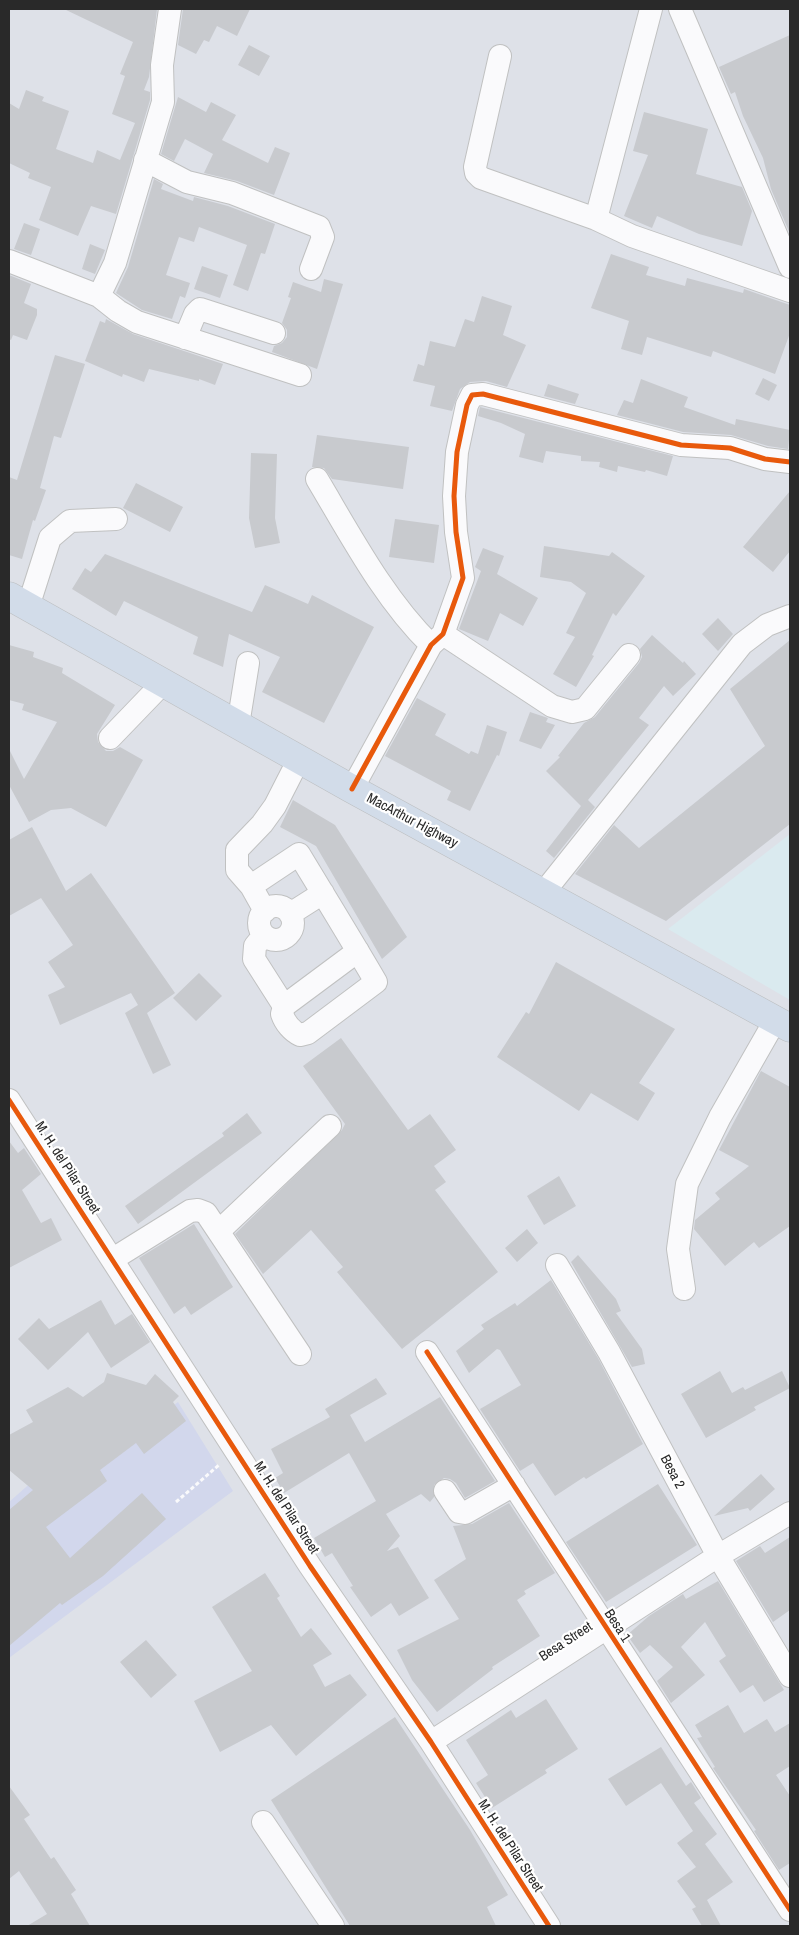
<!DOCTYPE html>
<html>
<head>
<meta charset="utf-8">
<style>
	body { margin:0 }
	#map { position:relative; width:799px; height:1935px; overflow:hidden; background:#dee1e8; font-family:"Archivo Narrow",sans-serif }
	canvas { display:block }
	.frame { position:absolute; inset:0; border:10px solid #292929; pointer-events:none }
</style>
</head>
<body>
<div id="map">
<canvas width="799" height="1935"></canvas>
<div class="frame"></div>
</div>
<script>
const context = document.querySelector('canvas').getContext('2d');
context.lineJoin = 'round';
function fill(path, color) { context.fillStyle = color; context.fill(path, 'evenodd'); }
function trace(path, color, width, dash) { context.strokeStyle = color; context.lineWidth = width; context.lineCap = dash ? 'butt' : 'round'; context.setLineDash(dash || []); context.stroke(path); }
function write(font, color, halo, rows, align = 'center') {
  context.font = font + ' "Archivo Narrow",sans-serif'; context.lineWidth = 4.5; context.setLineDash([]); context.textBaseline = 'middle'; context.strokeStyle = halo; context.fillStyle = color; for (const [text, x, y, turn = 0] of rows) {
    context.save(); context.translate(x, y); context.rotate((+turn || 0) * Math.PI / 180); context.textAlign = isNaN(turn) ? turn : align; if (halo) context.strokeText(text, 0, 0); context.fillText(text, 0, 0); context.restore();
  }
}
const education = new Path2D(`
	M178,1402L233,1491L9,1658V1502L67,1451L133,1435Z`);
const medical = new Path2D(`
	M790,834V1000L668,929Z`);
const building = new Path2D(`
	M64,9H157L149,77L144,90L150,92V100L116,214L91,206L78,236L39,220L51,187L28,178L30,173L9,163V103L19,109L26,90L44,97L42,101L69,111L56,149L93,163L97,150L120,160L135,123L112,114L125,76L120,74L133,42Z
	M183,9H250L237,36L217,26L209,42L204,40L196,54L178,45Z
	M790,35V234L771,189L763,158L743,116L735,92L731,94L719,67Z
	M249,45L270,56L259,76L238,65Z
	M178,97L206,112L211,102L236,115L222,140L268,163L275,147L290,153L274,195L237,181L204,173L213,154L185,139L174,161L161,154Z
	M644,112L708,129L696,174L742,187L752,211L742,246L699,234L657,216L652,228L624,216L648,155L633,151Z
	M154,179L163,184L161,189L193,201L194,197L228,206L275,224L265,254L261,253L248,291L233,285L247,245L199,227L194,242L179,237L166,275L190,283L185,298L180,296L172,319L142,310L116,293L128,267Z
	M24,223L40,229L31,255L14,249Z
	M90,244L105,250L95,274L82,269Z
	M611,254L649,267L646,275L685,286L687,278L743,293L744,289L790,305V333L775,374L713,351L711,357L647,337L642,355L621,349L629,321L591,308Z
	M202,266L228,275L220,298L194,289Z
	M9,275L31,284L24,303L37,309V315L27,340L13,335L11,340L9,339Z
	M324,279L343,284L317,369L272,352L274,346L282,343L287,337V330L282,323L291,298L288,297L293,282L321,292Z
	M482,296L512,306L503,335L526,345L507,387L486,381L470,382L460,389L452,411L430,406L435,386L413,381L418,364L424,366L430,341L455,347L465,319L474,322Z
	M106,319L133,334L223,364L215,385L199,379V381L149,369L144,382L123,374L122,377L85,361L100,321L105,323Z
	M55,355L85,364L61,438L54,436L40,488L46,490L35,521L33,520L22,559L9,555V477L17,480Z
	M763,378L777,385L769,401L755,394Z
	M641,379L688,397L684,407L735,425L736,419L790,430L788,449L768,446L731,435L683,432L617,415L624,400L633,403Z
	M548,384L579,394L575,404L544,396Z
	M480,407L673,456L667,476L646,470L645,472L618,466L617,472L599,467L600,462L581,461V456L546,451L543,463L519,457L525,434L501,423L478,416Z
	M317,435L409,447L403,489L332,479L324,468L312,467Z
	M251,453L277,454L275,518L280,543L255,548L249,518Z
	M136,483L183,507L170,532L123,508Z
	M790,491V551L773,572L743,547Z
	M395,519L439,525L434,563L389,557Z
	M544,546L609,556L612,552L645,576L616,616L613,613L592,655L594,656L576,687L553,674L575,637L566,633L586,593L571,582L540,577Z
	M483,548L504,556L497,574L538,598L523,626L500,613L488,641L459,629L481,571L475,567Z
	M105,554L252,612L265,585L308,604L312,595L374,627L324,723L262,692L280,657L229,634L223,667L193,654L198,637L124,601L116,616L72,589L85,568L91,572Z
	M718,618L733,634L718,651L702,634Z
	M652,635L683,663L684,661L696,674L673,696L664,686L639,718L649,725L588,800L595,807L554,858L546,851L581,806L546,771L560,757L558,756L584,723L595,717L639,663L642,657L640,649Z
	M790,640V824L666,921L575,874L614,825L639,848L765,746L730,689Z
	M9,645L34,652L33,657L63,668L62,673L115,705L97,734L98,742L106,751H113L120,747L143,760L106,827L71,808L51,810L29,822L9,785V749L24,779L57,722L22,710L24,704L9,700Z
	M417,698L446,714L435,735L469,754L471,751L478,754L487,725L507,732L499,756L497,755L470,811L447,800L451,791L385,756Z
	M530,712L548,718L546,722L555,725L541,749L519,741Z
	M293,800L335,825L407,937L382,959L316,846L280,827Z
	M32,827L66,891L91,873L175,993L147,1013L171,1065L153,1074L125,1013L138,1005L131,993L60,1025L48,995L65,987L48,962L73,945L41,898L9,916V840Z
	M556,962L675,1029L639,1083L655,1093L638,1121L591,1093L579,1111L497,1057L526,1012L529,1014Z
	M199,973L222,996L196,1021L173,998Z
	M341,1038L408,1130L430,1114L456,1150L434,1166L446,1182L435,1190L498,1272L402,1349L337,1272L343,1267L311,1230L263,1274L235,1234L342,1130L345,1124L303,1066Z
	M761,1071L790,1087V1226L759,1248L754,1242L725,1266L694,1229L695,1220L720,1199L715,1193L749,1166L719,1150Z
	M247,1113L262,1133L138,1224L125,1206L224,1136L222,1133Z
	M9,1141L18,1153L24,1148L41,1174L22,1190L41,1223L51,1218L62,1240L9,1268Z
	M559,1176L576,1206L544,1225L527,1196Z
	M194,1224L233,1287L191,1315L185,1306L174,1314L139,1258Z
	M527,1229L538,1243L517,1262L505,1248Z
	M578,1255L616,1299L621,1311L616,1313L642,1349L645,1364L632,1367L571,1262Z
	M551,1280L598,1358L643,1444L586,1479L584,1477L555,1496L533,1463L520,1471L480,1409L521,1385L500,1350L497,1349L469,1373L456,1351L484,1329L481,1325L515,1303L517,1306Z
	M101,1300L115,1325L132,1314L150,1342L111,1368L88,1332L48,1370L18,1339L39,1318L49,1329Z
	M720,1371L732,1393L743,1387L745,1390L782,1371L790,1388L754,1407L756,1410L706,1438L681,1394Z
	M107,1373L146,1385L155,1374L179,1396L173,1402L186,1421L144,1454L136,1443L100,1470L107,1481L46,1527L70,1558L142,1493L166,1519L103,1576L62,1605L60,1603L9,1646V1510L33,1490L9,1470V1435L33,1422L26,1410L68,1387L83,1397L104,1382Z
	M376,1378L387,1394L350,1415L365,1442L440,1397L495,1481L465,1498L456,1483L450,1479L444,1478L434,1485V1497L430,1502L421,1494L386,1514L400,1536L387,1551L398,1547L429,1598L399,1616L391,1603L371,1617L350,1587L353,1586L332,1553L325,1557L314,1538L376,1501L349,1453L284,1493L275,1478L283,1473L271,1449L330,1417L325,1409Z
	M761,1474L775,1489L750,1511L748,1508L714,1516Z
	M658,1484L697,1545L606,1602L566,1542Z
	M509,1503L555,1573L524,1591L526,1594L517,1600L540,1636L492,1667L493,1669L437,1712L412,1680L397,1650L459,1619L434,1580L466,1559L453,1526L472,1524Z
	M790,1537V1610L773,1622L736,1561L760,1546L765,1553Z
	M265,1573L280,1596L277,1598L301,1637L311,1628L332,1654L313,1665L325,1687L350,1674L367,1695L296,1756L271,1725L220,1752L194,1701L252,1671L212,1607Z
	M718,1581L784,1690L764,1702L753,1685L740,1693L719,1661L726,1656L705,1622L681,1647L705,1675L671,1703L657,1681L673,1667L650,1645L640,1653L627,1635L649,1616L683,1594L686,1599Z
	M146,1640L177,1675L151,1698L120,1662Z
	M546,1699L578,1749L545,1770L547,1773L492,1808L476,1783L488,1775L466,1740L511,1710L516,1718Z
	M728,1705L744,1733L767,1719L775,1732L790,1723V1766L776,1775L790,1796V1863L779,1870L754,1831L756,1830L713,1768L715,1767L697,1738L702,1737L695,1725Z
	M395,1717L470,1830L508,1895L487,1907L496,1926H350L271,1800Z
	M661,1747L686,1786L691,1782L701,1798L694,1803L717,1834L705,1844L733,1882L707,1900L721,1926H702L692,1909L696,1907L677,1881L696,1867L677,1843L693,1831L661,1783L626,1806L608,1779Z
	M9,1786L30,1815L24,1819L51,1859L54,1857L76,1890L71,1894L90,1926H27L47,1914L19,1871L9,1879Z`);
const path = new Path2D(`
	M176,1502L219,1465`);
const minor = new Path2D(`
	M680,9L790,267
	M500,56L475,167L476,173L481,178L596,219L632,236L790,291
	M145,160L187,182L232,193L319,227L323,237L311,269
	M596,219L651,9
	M9,261L99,296L118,311L137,322L300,375
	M99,296L115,263L163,102L162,65L170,9
	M185,338L195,314L200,309L274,333
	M317,479C351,536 384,599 431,645
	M28,607L50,538L70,521L116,519
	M443,634L552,706L572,712L585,709L629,655
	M238,725L248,663
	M110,738L163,683
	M352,789L431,645L443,634L463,578L456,532L454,496L457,452L467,405L472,395L483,394L681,445L730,448L765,459L790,462
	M251,886L237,870V850L262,824L275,806L299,759
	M544,892L742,644L767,625L790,616
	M259 923a17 17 0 1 1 34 0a17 17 0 1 1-34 0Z
	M265,911L251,886L299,854C325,897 351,939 376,982L308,1033L300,1035C292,1031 285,1023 282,1014L284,1006L358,951
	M290,914L323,893
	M264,935L255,946L254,959L284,1006
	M9,1100L310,1566L431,1742L549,1926
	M219,1231L330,1126
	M113,1259L190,1211L198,1210L206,1213L300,1354
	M557,1265L609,1352L718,1556L790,1676
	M684,1289L678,1249L687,1184L720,1117L776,1019
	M427,1352L790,1910
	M445,1491L459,1512L465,1513L514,1485
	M431,1742L718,1556L790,1513
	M263,1822L333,1926`);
const highway = new Path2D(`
	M9,596L352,789L790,1028`);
const cycleway = new Path2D(`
	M352,789L431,645L443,634L463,578L456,532L454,496L457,452L467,405L472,395L483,394L681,445L730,448L765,459L790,462
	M9,1100L310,1566L431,1742L549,1926
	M427,1352L790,1910`);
const streetNames = [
	["MacArthur Highway",412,821,28],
	["M. H. del Pilar Street",67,1168,57],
	["Besa 2",672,1472,62],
	["M. H. del Pilar Street",286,1508,57],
	["Besa 1",617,1626,57],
	["Besa Street",566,1642,-33],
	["M. H. del Pilar Street",510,1846,57]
];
fill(education, '#d2d7ec');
fill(medical, '#daeaef');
fill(building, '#c8cace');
trace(minor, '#c0c1c1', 24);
trace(highway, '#bcbec0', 29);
trace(path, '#fafafc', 3, [4, 2.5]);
trace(minor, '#fafafc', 22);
trace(highway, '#d2dce9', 28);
trace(cycleway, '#e8590c', 5);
write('14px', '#292929', '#fff', streetNames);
</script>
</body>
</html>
